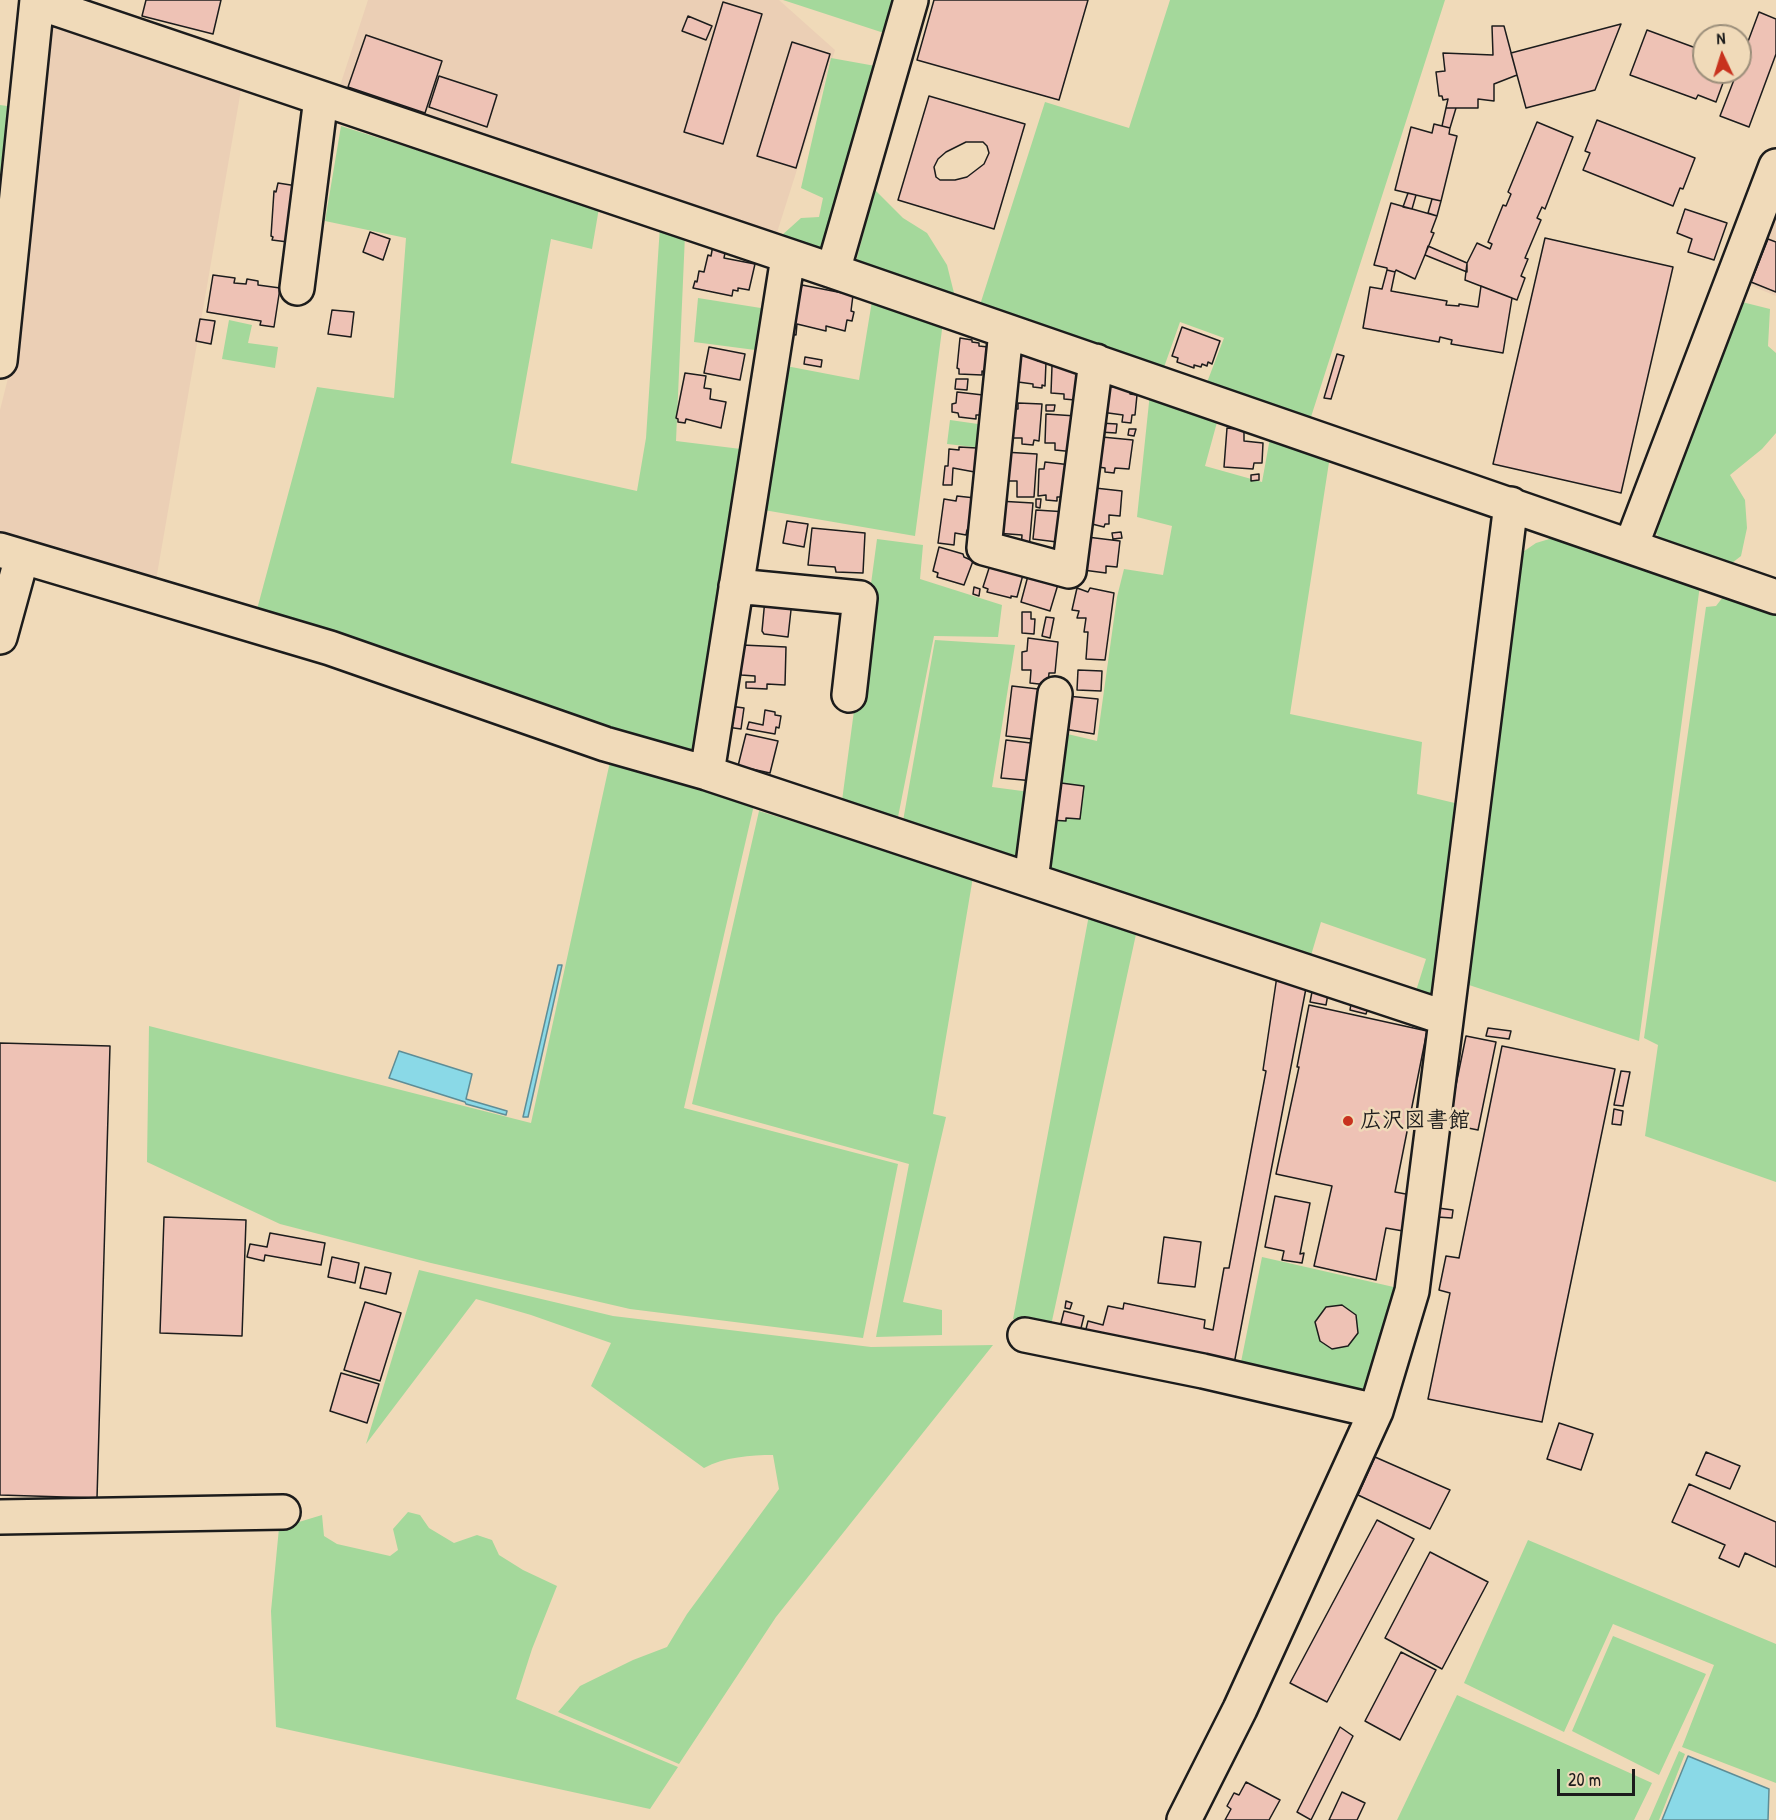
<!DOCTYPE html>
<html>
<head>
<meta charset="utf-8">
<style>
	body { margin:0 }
	#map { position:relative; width:1776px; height:1820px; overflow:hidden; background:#f0dab9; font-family:"Patrick Hand",sans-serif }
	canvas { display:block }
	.north { position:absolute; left:1692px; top:24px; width:60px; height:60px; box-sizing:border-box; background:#f0dab9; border:2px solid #9b8e7a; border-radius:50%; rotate:356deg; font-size:16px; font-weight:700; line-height:24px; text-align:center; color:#1c1c1c }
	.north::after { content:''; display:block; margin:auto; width:21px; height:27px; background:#c8321e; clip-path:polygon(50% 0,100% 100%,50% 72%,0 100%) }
	.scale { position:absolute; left:1557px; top:1769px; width:78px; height:27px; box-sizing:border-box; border:3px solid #1c1c1c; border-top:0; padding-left:8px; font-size:18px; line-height:21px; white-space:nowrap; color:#1c1c1c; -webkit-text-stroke:4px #f0dab9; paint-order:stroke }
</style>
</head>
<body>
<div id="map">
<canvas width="1776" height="1820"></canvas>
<div class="north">N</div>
<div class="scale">20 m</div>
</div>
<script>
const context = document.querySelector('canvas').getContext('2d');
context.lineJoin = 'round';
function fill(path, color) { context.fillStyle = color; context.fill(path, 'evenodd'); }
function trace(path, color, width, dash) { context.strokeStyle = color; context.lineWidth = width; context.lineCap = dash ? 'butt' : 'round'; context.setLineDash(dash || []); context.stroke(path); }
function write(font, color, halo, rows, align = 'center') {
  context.font = font + ' "Patrick Hand","Klee One",sans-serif'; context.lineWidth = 5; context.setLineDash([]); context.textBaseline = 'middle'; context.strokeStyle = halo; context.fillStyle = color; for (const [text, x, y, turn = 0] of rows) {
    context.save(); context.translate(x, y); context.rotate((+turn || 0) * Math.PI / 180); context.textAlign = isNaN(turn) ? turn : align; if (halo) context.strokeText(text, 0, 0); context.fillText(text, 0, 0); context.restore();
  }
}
const built = new Path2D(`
	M368,0H779L835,50L774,242L337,95Z
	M47,22L242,84L155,586L0,536V410L11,366Z
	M1776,210V296L1747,284Z`);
const green = new Path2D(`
	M783,0H897L887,34Z
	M1170,0H1445L1310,420L1206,385L1224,338L1180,322L1163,370L979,308L1045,102L1129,128Z
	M831,58L881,67L827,253L781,236L801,218L819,217L823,198L801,188Z
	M0,105L14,107L0,253Z
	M341,126L599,208L592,249L551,239L511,463L637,491L646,438L660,226L685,235L676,441L749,450L700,761L256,613L317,387L394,398L406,238L325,221Z
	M875,190L903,218L927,233L947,265L955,297L854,269Z
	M698,298L767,309L763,351L694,342Z
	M872,301L943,322L915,536L758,509L781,365L859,380Z
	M1738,301L1770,309L1768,346L1776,353V433L1762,449L1730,475L1745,500L1747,528L1741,556L1723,570L1663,544L1654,530Z
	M229,320L252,325L248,343L278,347L275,368L222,359Z
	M1150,393L1219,415L1205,466L1262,482L1270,438L1330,456L1290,714L1422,742L1417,794L1463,805L1440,1004L1415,994L1426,959L1321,922L1309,962L1044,871L1059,732L1097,741L1117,597L1124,569L1163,575L1172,526L1137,517Z
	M950,420L985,425L983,448L947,444Z
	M1556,537L1700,585L1639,1041L1469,985L1517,556L1536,543Z
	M877,539L923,545L920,579L1002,605L998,637L934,636L897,822L841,808Z
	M1723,597L1776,615V1182L1645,1136L1658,1045L1644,1038L1706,607L1716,606Z
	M935,640L1015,645L992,787L1030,792L1024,865L903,821Z
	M611,757L754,805L684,1108L898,1164L863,1338L630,1309L431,1263L280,1224L147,1162L149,1026L531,1123Z
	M759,811L973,877L933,1114L946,1117L903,1302L942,1310V1335L876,1337L909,1164L692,1104Z
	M1089,915L1138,925L1050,1330L1013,1319Z
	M1262,1257L1398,1288L1368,1399L1240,1367Z
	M419,1270L613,1316L871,1347L993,1345L776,1617L679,1764L558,1712L580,1686L633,1660L667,1647L687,1614L779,1489L773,1455C751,1455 724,1457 704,1468L591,1386L611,1343L531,1315L476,1299L366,1444Z
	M408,1512L420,1515L429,1528L454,1543L477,1535L492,1540L499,1555L523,1570L557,1586L532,1649L516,1699L678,1767L650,1809L276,1727L271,1611L279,1528L322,1515L324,1536L337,1544L390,1556L398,1550L393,1529Z
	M1528,1540L1776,1644V1783L1682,1747L1714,1665L1613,1624L1564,1732L1464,1683Z
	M1613,1636L1706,1674L1659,1775L1572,1731Z
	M1457,1695L1652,1783L1634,1820H1397Z
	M1679,1751L1685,1754L1659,1820H1649Z`);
const water = new Path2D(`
	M558,965H562L528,1117H523Z
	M399,1051L472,1074L466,1099L507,1111L506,1115L466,1104L465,1102L389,1078Z
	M1688,1756L1769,1789L1768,1820H1662Z`);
const building = new Path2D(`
	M146,0H221L213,34L142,16Z
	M934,0H1088L1059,100L917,60Z
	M723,2L762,14L723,144L684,132Z
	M1759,12L1776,19V54L1749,127L1720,116L1737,72H1740V63Z
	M688,16L712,26L706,40L682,31Z
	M1621,24L1595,90L1526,108L1511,53Z
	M1492,26H1504L1517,75L1494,84V101L1478,99V108H1446L1448,99L1443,100L1442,96H1439L1436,72L1445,71L1443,53L1493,55Z
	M1647,30L1704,51V72H1727L1716,102L1698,95L1696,99L1630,75Z
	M366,35L442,61L425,113L348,87Z
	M792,42L830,54L796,168L757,156Z
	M439,76L497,95L487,127L429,107Z
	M929,96L1025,124L994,229L898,200ZM966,142H983L987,146L989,153L984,164L967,177L955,180H940L936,177L934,167L938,159L946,152Z
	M1446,108H1456L1450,128L1442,126Z
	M1597,120L1695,158L1683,189L1680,188L1673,206L1583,170L1590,153L1585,151Z
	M1537,122L1573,137L1545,209L1542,207L1537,218L1541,220L1525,258L1528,259L1521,276L1525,278L1517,300L1465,280L1467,263L1477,243L1490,249L1492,244L1488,242L1503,205L1506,206L1511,194L1508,192Z
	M1434,124L1450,128L1449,134L1457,136L1441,201L1395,190L1411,127L1432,133Z
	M278,183L297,186L288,242L272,240L273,237L271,236L274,191L276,192Z
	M1408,193L1416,195L1412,209L1403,207Z
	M1432,199L1441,201L1437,216L1428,213Z
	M1391,203L1437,216L1431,232L1434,233L1415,279L1396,270L1395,272L1387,270V268L1374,265Z
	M1685,209L1727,223L1714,260L1688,252L1692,239L1677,233Z
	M370,232L390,239L383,260L363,252Z
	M1545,238L1673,267L1621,493L1493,464Z
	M1768,239L1776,242V292L1751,282Z
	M713,245L726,248L724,258L755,264L749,290L738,288V291L733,290L732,296L693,288L695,281L697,282L699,271L704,272L708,255L711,256Z
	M1428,246L1467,263V272L1425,255Z
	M1387,270L1395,272L1391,291L1447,301L1446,305L1459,306V304L1478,307L1481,286L1512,298L1503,353L1451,344L1452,340L1440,337L1439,342L1363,328L1370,287L1382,289Z
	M213,275L235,278L234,283L246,284L247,279L258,281V285L280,288L274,327L260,325L261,321L207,312Z
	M802,285L853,295L851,311L854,312L852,321L847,320L845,331L826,326V331L797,324L796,335L790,334Z
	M332,310L354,312L351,337L328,334Z
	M200,319L215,321L211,344L196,341Z
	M1182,327L1220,341L1212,364L1208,362L1207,366L1202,364L1201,367L1194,365V368L1177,362L1178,358L1172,356Z
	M960,338L972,340V342L979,343V346L988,347L984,372L982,371V375L959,374V369L957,368Z
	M709,347L745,354L740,380L704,373Z
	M1337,354L1344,356L1331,399L1324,398Z
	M1021,355H1038V361L1046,362L1045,386L1042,385V388L1033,387V384L1018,382Z
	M805,357L822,360L821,367L804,364Z
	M1052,366L1071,367V372L1078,373L1077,395L1075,396V400L1064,399V394L1051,393Z
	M685,373L706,376L704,388L711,389L710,399L726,402L721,428L686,419L685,423L678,422V419L676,418Z
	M956,379H968L967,390L955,389Z
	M1104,386L1130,389V394L1137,395L1135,415H1132L1131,423L1122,422L1123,415L1101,412Z
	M957,392L983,395L981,415H976V419L959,417L958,413L952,412V404L956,403Z
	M1018,403L1042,404L1039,441L1034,440L1033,445L1022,444V438H1012L1015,409H1018Z
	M1046,405H1055L1054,411H1046Z
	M1046,414L1076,416L1075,452L1055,450V443H1045Z
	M1100,423L1117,424L1116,433L1100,432Z
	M1227,428L1244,430V441L1263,443L1262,463H1254L1253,469L1224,467Z
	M1129,429H1136L1134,436L1128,435Z
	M1102,437L1133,440L1129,469L1115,468L1114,473L1105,472V468L1098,467Z
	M959,447L977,448L980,473L953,468L952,485H943L945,466H948L949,449L959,450Z
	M1004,452L1037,454L1034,497H1017V481H1001Z
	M1045,462L1071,465L1067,497H1057V501L1046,500V495L1038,496L1039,469H1044Z
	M1259,474V480L1251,481V475Z
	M1095,488L1122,491L1120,516L1109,515V524H1105L1104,527L1088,523Z
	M957,496L975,498L971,531L967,530L966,535L955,533L954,545L938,543L944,499L956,501Z
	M1036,499H1041L1040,508L1036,507Z
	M998,501L1033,503L1029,549H1021L1022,535L996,533Z
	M1036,510L1067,512L1065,543L1033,539Z
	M787,521L808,524L804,547L783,543Z
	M812,528L865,533L863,573L836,572L835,567L808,565Z
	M1121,532L1122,538L1113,539L1112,533Z
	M1087,537L1120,541L1117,567L1106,566V573L1083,570Z
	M939,547L963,554L964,557L973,561L964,585L937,577L938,573L933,571Z
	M991,562L1024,571L1017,597L1011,596V598L987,592L988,589L983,587Z
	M1029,572L1059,581L1050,611L1021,602Z
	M974,587L980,589L979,596L973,594Z
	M1077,588L1088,592L1090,588L1114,593L1105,660L1086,659L1088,632H1084L1086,618H1077L1079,611L1072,610Z
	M765,599L792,601L788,637L764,634L762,631Z
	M1022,612H1031V619H1035L1034,634L1022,633Z
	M1046,617L1054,618L1050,638L1042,636Z
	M1028,638L1058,642L1055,673H1049L1048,685L1030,683L1031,670H1022V652L1027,651Z
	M742,645L786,647L785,685L767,684V689L746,688V682H755V676L741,675Z
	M1078,670L1102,671L1101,691L1077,690Z
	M1012,686L1038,689L1032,739L1006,736Z
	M1067,696L1098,699L1094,734L1064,729Z
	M730,706L744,708L741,729L727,727Z
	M765,710L775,712V715L781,716L779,728L776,727L775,734L747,729L749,722L763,725Z
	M746,734L778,741L770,773L738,766Z
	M1006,740L1039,744L1034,781L1001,778Z
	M1061,783L1084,786L1080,819L1066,818V821L1051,820L1056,799L1059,800Z
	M1277,976L1307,983L1234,1364L1085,1333L1088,1321L1103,1325L1108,1306L1123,1309L1124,1303L1205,1320L1204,1328L1213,1330L1224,1268H1229L1266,1071L1263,1070Z
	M1312,992L1328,994L1326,1005L1310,1002Z
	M1351,1004L1368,1008L1366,1014L1350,1010Z
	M1309,1005L1427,1031L1395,1192L1411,1195L1403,1231L1386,1228L1376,1280L1314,1266L1332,1186L1276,1174L1299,1067H1297Z
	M1488,1028L1511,1031L1509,1039L1486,1036Z
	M1466,1036L1496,1042L1478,1130L1448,1124Z
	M0,1043L110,1046L97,1498L0,1495Z
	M1502,1046L1615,1069L1542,1422L1428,1399L1450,1293L1439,1290L1446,1256L1459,1258Z
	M1621,1071L1630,1072L1623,1106L1614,1105Z
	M1614,1109L1623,1111L1621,1125L1612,1124Z
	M1275,1196L1310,1203L1300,1254L1304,1253L1302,1263L1282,1260L1284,1251L1265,1247Z
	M1438,1208L1453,1210L1452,1218L1437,1217Z
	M164,1217L246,1220L242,1336L160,1333Z
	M270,1233L325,1243L321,1265L265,1255L264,1261L247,1257L250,1244L267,1247Z
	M1164,1237L1201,1242L1195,1287L1158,1283Z
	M332,1257L359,1263L355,1283L328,1277Z
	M365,1267L391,1273L386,1294L360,1288Z
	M1066,1301L1072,1303L1070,1309L1065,1308Z
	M365,1302L401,1313L380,1381L344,1370Z
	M1342,1305L1356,1315L1358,1333L1348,1346L1332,1349L1320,1341L1315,1322L1326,1307Z
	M1064,1311L1084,1316L1080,1332L1060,1327Z
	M341,1373L379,1384L367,1423L330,1411Z
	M1559,1423L1593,1434L1581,1470L1547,1459Z
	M1706,1452L1740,1466L1730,1489L1696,1475Z
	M1375,1457L1450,1490L1430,1529L1358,1495Z
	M1689,1484L1776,1522V1567L1745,1553L1739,1567L1719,1558L1725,1545L1672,1522Z
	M1377,1520L1414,1539L1327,1702L1290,1683Z
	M1430,1552L1488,1582L1442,1669L1385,1638Z
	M1401,1652L1436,1670L1400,1740L1365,1721Z
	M1340,1727L1353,1736L1311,1820L1297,1812Z
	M1246,1782L1280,1800L1269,1820H1225L1231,1809L1227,1806L1234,1793L1239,1795Z
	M1342,1792L1365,1803L1357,1820H1329Z`);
const minor = new Path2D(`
	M37,2L833,271L1776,597
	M833,271L911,0
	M297,288L321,98
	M1006,331L984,548L1069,571L1096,361
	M0,361L37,0
	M1631,546L1776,166
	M0,550L330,648L605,744L707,773L1446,1018
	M736,586L860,598L849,695
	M0,637L22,557
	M707,773L788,257
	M1031,880L1055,694
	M1025,1335L1203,1371L1376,1411
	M0,1517L283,1512
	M1184,1820L1240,1709L1376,1411L1412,1291L1511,504`);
const markers = [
	[1348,1121,6,"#c8321e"]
];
const poiNames = [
	["広沢図書館",1360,1121]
];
fill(built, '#ebcfb5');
fill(green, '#a4d89b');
fill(water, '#8ad9e7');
trace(water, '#5e8d96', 1.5);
fill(building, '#eec2b5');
trace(building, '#1c1c1c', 1.5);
trace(minor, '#1c1c1c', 38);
trace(minor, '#f0dab9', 33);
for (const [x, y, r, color] of markers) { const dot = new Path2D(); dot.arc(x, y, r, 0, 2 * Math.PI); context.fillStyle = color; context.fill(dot); trace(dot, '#f0dab9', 2); }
write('bold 22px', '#1c1c1c', '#f0dab9', poiNames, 'left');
</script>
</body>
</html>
